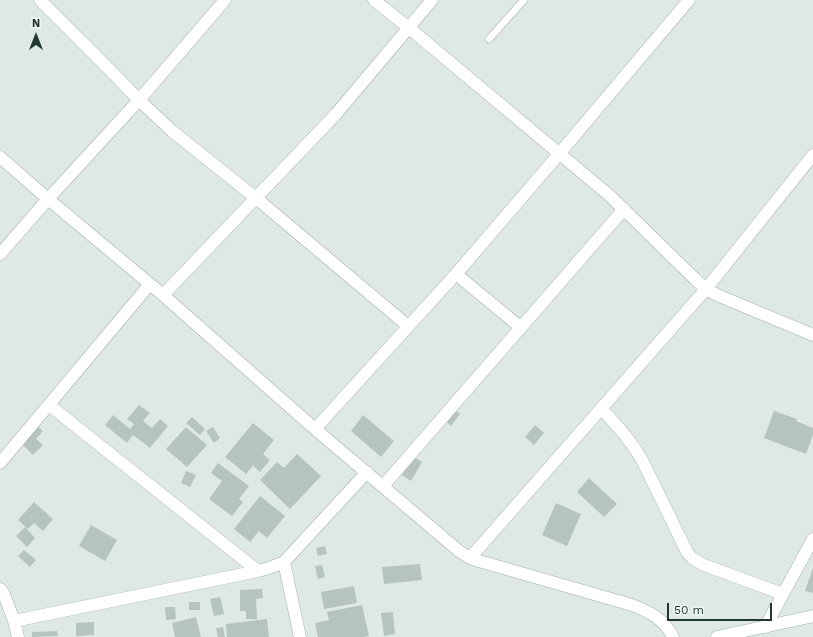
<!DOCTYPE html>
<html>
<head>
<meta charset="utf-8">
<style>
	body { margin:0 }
	#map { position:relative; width:813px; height:637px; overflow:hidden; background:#dfe9e4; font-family:"Work Sans",sans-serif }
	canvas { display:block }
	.north { position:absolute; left:16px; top:16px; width:40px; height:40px; -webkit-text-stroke:3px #eff6f2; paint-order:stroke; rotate:0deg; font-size:11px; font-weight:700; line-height:16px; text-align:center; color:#213831 }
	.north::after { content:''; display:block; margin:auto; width:14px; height:18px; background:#213831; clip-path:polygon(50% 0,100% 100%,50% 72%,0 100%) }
	.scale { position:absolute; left:667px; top:603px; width:105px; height:18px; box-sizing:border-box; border:2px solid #213831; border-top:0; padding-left:5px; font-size:12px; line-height:14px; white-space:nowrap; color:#213831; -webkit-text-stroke:3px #eff6f2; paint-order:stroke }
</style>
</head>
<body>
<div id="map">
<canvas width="813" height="637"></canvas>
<div class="north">N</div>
<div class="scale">50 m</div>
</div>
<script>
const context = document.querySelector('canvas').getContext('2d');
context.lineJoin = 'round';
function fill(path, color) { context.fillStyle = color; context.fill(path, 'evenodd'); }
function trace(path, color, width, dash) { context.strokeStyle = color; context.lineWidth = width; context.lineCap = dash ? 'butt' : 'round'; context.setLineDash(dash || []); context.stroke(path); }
const building = new Path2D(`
	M139,405L150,413L143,421L152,428L160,419L168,426L150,448L133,435L127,443L105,425L113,415L130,429L134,424L127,419Z
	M454,409L460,414L451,426L445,420Z
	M774,411L797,419L796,421L813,428V435L806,454L764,438Z
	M363,415L394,441L381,457L351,431Z
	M192,417L205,429L200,435L186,423Z
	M253,423L274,440L263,454L270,460L260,472L253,466L262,455L246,474L225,457Z
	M36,425L43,431L36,439L43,445L33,455L20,442Z
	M535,425L544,433L534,445L525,437Z
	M186,427L207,445L187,467L166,449Z
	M213,427L220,438L214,443L206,431Z
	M297,454L321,476L290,509L260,480L277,462L284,468Z
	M413,456L422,462L411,481L402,475Z
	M218,463L249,486L239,499L243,502L232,516L209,499L222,481L211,473Z
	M186,471L196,475L190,487L181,483Z
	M589,478L617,504L604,517L577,492Z
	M260,496L285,516L267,538L259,531L250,542L234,529Z
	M34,502L53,519L43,531L34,523L28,529L18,520Z
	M556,503L581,514L567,546L542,535Z
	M91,525L117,540L105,561L79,546Z
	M25,527L35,538L27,547L16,536Z
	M325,546L327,554L318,556L316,548Z
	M24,550L36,560L30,567L18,556Z
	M420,564L422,580L384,584L382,567Z
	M322,565L325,577L318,579L315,566Z
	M813,568V593L805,591Z
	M354,586L357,603L324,609L321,592Z
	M262,589L263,598L256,599L257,619H246V611H240V590Z
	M220,597L224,614L214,616L210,599Z
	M189,602H200V610H189Z
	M362,605L369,636L363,637H318L315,623L329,620L327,612Z
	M165,607H175L176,619L166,620Z
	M393,612L395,634L384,636L381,613Z
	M196,617L201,637H175L172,623Z
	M267,619L269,637H227L226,624Z
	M94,622V635L76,636V623Z
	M223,627L225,637H218L216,628Z
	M57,631L58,636L32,637V632Z`);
const lane = new Path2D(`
	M489,39L524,0`);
const street = new Path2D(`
	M40,0L104,64L139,100L172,131L256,198L408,326
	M374,0L409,28L609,195L695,279L706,289L717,295L813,335
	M0,157L48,199L163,295L315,429L459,551L470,558L479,561L632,605C650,612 664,619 673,637
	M0,254L48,199L139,100L225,0
	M456,274L520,327
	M163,295L336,114L432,0
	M49,405L258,571L269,568L284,562L367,472
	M601,408C616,425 631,440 642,460L687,552L692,558L704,565L783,594
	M315,429L456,274L559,154L689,0
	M0,463L150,284
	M383,486L624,209
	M470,558L706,289L813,155
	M284,562L300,637
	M0,589L4,594L14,621L258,571
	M14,621L18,637
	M765,627L813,539`);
const secondary = new Path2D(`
	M717,637L813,616`);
fill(building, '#b5c4bd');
trace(lane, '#a2b0ab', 8);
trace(street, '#a2b0ab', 13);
trace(secondary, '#9fb4ab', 13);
trace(lane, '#fff', 7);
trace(street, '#fff', 12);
trace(secondary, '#fff', 12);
</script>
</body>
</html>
